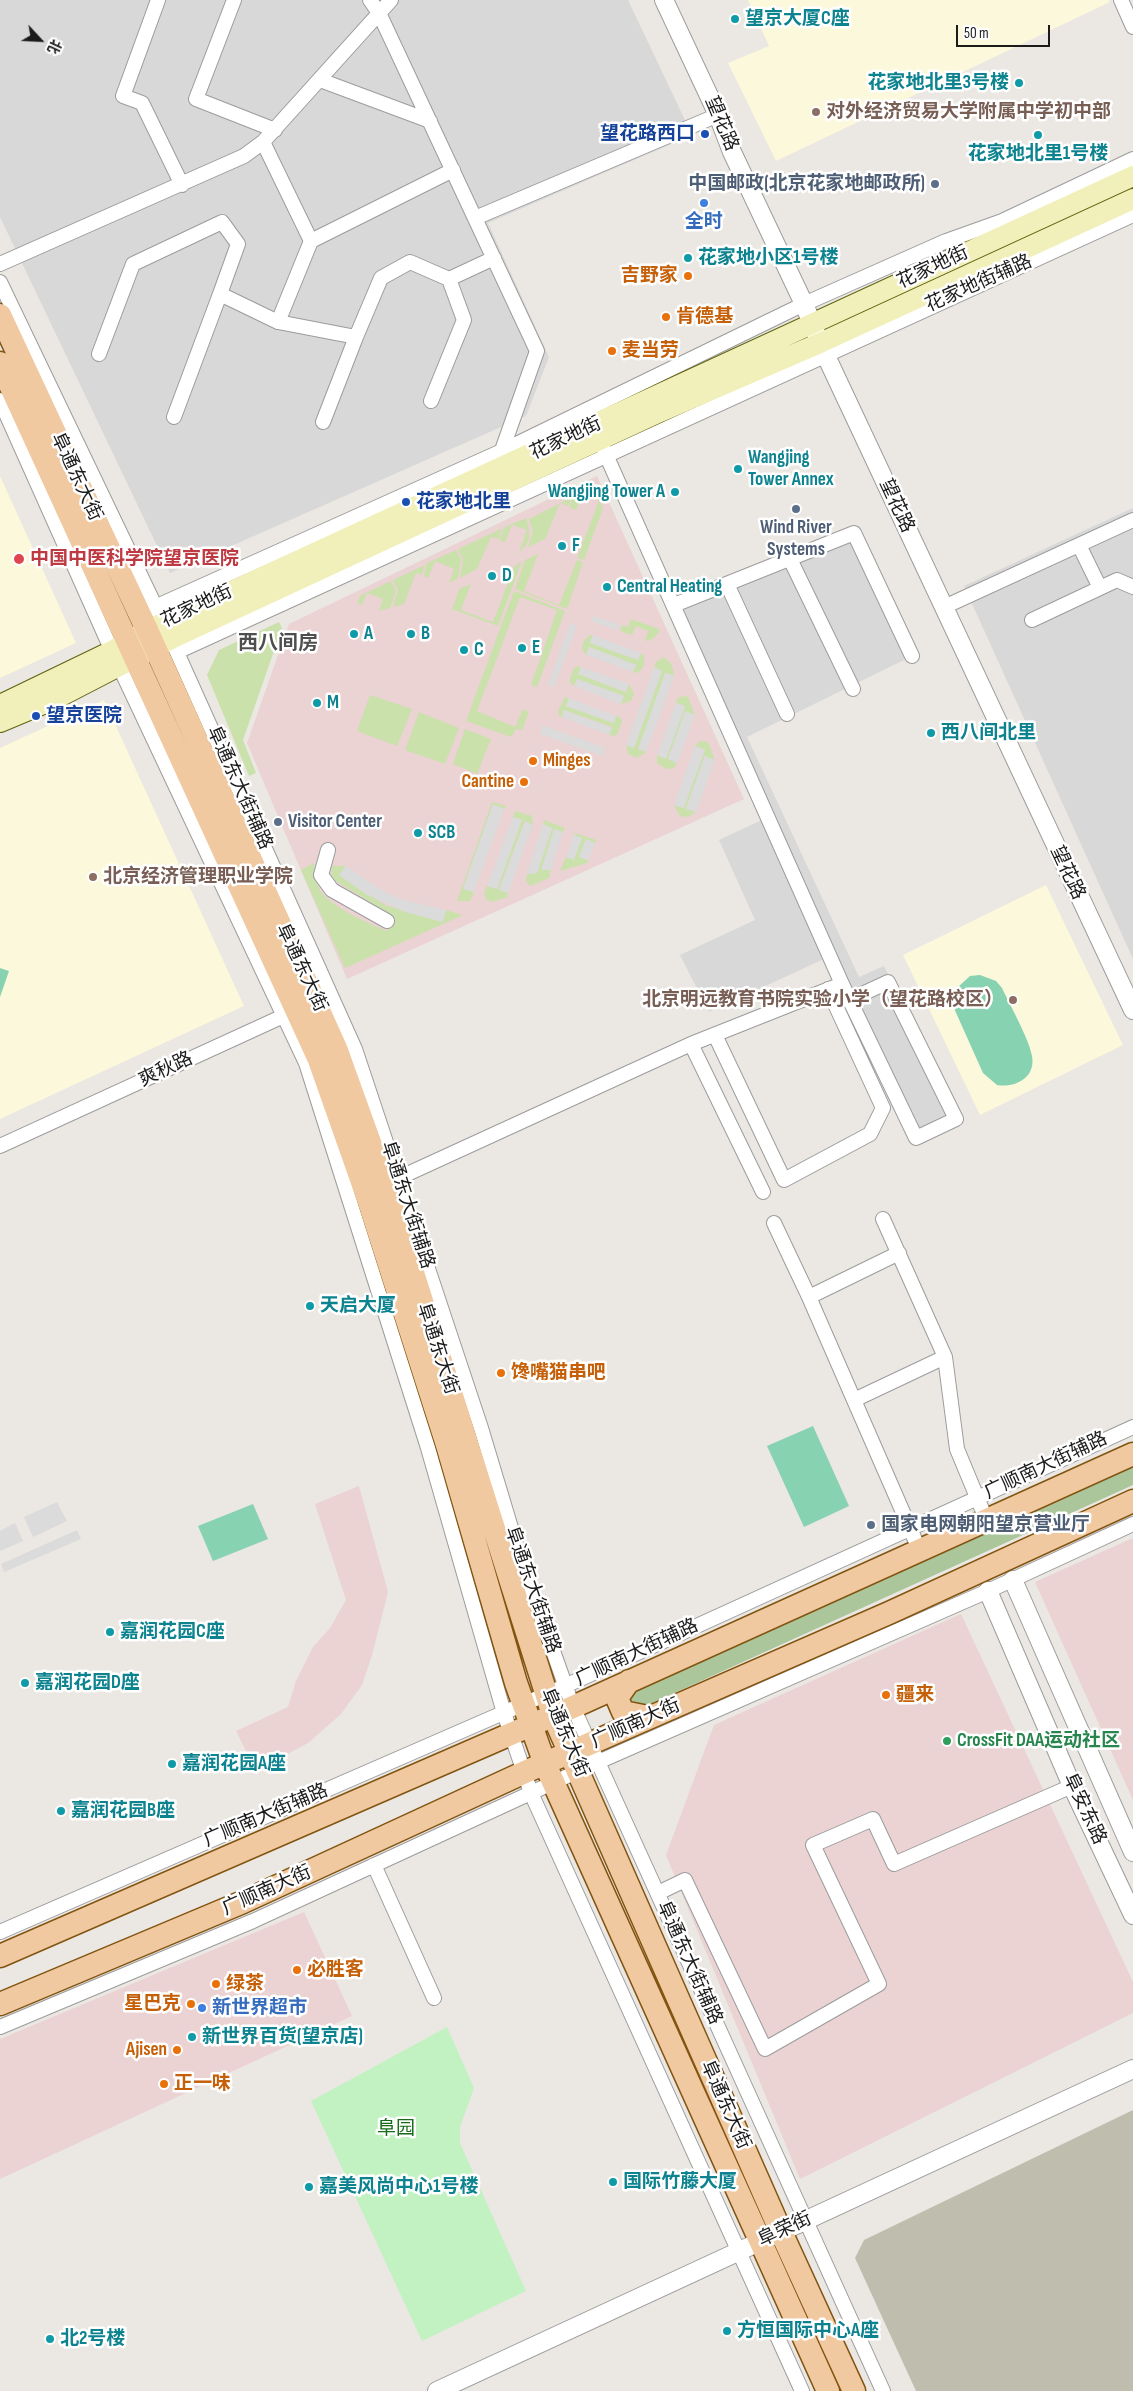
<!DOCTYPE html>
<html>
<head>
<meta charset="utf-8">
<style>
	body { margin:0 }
	#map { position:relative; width:1133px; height:2391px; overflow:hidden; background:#ebe7e2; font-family:"Sofia Sans Condensed","Noto Sans SC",sans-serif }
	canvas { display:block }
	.north { position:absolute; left:15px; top:15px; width:50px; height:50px; -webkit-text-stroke:4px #fff; paint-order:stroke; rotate:115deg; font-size:14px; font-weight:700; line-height:20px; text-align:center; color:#1b1b1b }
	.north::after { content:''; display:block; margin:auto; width:18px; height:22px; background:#1b1b1b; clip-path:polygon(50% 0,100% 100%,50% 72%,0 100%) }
	.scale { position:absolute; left:956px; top:25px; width:94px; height:22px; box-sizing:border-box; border:2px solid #1b1b1b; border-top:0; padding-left:6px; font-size:15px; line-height:18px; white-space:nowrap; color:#1b1b1b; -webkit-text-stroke:4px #fff; paint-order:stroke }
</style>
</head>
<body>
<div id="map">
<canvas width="1133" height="2391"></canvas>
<div class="north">北</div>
<div class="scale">50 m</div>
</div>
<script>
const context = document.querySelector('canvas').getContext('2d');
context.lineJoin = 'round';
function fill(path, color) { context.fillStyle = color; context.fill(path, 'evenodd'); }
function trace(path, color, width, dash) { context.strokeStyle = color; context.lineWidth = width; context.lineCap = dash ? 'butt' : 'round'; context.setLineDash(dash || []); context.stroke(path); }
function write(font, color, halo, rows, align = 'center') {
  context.font = font + ' "Sofia Sans Condensed","Noto Sans SC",sans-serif'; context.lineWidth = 5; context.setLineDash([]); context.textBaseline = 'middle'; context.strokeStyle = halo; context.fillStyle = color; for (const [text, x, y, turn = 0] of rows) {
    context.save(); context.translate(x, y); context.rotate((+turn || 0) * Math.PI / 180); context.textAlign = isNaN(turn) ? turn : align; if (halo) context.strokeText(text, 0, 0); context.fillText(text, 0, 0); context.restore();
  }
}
const residential = new Path2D(`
	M0,0H628L692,135L488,223L549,357L526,416L170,573L0,217Z
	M1133,508V959L964,586Z
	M854,533L912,656L747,737L859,977L884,966L961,1121L913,1146L824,959L709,1012L680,955L755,920L719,840L766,818L674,605Z`);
const commercial = new Path2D(`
	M597,476L744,799L347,979L247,743L289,624Z
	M359,1486L388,1592L372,1655L362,1685L341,1714L308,1743L256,1771L236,1731L288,1707L296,1681L313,1647L330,1628L346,1600L315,1504Z
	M1133,1538V1800L1035,1582Z
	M961,1614L1133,1982V2013L800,2179L666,1855L714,1725Z
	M304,1912L352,2016L0,2179V2039Z`);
const education = new Path2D(`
	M748,0H1109L1110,2L776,161L728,63L769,46Z
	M0,476L76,643L0,678Z
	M104,700L244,1006L0,1119V748Z
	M1046,885L1123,1045L980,1115L903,955Z`);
const construction = new Path2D(`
	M1133,2110V2391H916L855,2258L864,2240Z`);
const grass = new Path2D(`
	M590,491L595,492L603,508L584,560L577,558L599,501L583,494L576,510L569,507L572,498Z
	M572,497L568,506L560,503L545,539L528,547L533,531L529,519Z
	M526,518C531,532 532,543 519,552L527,530L512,525L505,542L499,540L505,527Z
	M503,528L498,539L491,537L477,569L460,578L463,559L458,549Z
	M456,550L461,559L458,578L449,583L454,569L435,561L428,578L424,576L427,563Z
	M538,554L524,591L559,605L577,560L583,562L567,609L515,589L525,560Z
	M522,561L498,626L452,609L459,589L471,584L461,610L493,622L514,567Z
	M425,565L422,575L416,573L404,604L393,607L398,590L393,580Z
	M391,581L396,591L390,608L379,611L383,599L367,593L362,605L357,603L361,595Z
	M514,591L565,611L537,687L531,685L557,610L520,597L477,711L515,727L523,709L529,712L522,730L516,729L511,737L466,721Z
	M631,619L659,629L660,631L654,638L647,641L645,640L648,631L636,626L632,635L620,631L622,625L628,627Z
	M279,622L282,628L243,740L256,773L249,776L207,675L219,650Z
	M590,635H593L590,642L638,660L641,653L644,656C645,664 644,669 637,673L633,672L636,665L589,647L586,655L582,649C583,642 584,639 590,635Z
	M664,657L672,665L674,676L666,673L638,749L646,752L637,758L628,754L626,745L634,747L662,671L654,667L656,662Z
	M577,666L581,667L579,674L625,692L629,684L634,694L631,701L621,704L624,696L577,679L574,686L569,682L574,668Z
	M370,695L412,709L397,746L357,731Z
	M684,696L688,697L695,715L685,712L668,759L677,763L674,768L666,769L657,763V755L666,759L685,706L676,703L678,698Z
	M565,697L569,698L566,706L614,723L616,716L620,717L622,721L618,733L614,736L609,735L612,727L564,710L562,717L559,716L558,711Z
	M419,712L459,728L445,764L405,750Z
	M465,729L491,739L477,774L453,764Z
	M699,741L708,742L715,760L705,756L686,808L696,812L688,817L680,816L674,805L683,808L705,750L695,746Z
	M492,802L506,806L504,809L493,805L463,888L474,892L470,901H457Z
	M515,811L532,816L533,825L525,821L499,889L508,893L507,897L492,902L486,899L484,893L487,886L497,889L522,820L513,817Z
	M544,820L565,828L563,832L555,829L542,870H551L549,878L530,886L526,881L527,874L537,873L552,828L543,824Z
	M575,833L596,840L595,843L586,840L579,857L588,860L587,863L560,871L566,857L574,859L582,838L574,835Z
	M314,863C315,873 316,882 320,890C329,906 370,924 387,931L393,916L331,878L332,866H346L339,875L385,905L442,922L446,910L463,915L345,968L301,870Z`);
const forest = new Path2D(`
	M1133,1464V1485L637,1710L628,1707L626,1693Z`);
const park = new Path2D(`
	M447,2027L474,2088L460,2127V2143L526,2291L422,2341L311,2101Z`);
const pitch = new Path2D(`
	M0,968L9,971L0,997Z
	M980,975L996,981L1002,988C1010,1005 1029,1039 1032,1056C1036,1078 1015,1088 997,1085L983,1073L953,1006L957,988L970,976Z
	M813,1426L849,1506L804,1527L767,1446Z
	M253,1504L268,1539L213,1561L198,1526Z`);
const parking = new Path2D(`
	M593,616L619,624L617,630L591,621Z
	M570,623L577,626L554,687L548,685Z
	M593,635L641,653L638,660L590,643Z
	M589,647L636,665L633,672L586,655Z
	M581,667L629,684L626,692L578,674Z
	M654,667L662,671L634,748L626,745Z
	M665,673L674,676L646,752L638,749Z
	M577,679L624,696L621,704L574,686Z
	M569,698L616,716L614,723L566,706Z
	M676,703L685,706L666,759L657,755Z
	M564,710L612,728L609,735L562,717Z
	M685,711L695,715L677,763L668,759Z
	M543,725L605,748L603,756L540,734Z
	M695,746L705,750L684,808L674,805Z
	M705,756L715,760L696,812L686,809Z
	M493,804L504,809L474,892L463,889Z
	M513,817L522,820L497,889L487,886Z
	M525,821L533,825L508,893L499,890Z
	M543,824L552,828L537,873L527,874Z
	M554,829L563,832L551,870H541Z
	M574,835L582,838L574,860L566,857Z
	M586,839L595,843L588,860L579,857Z
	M346,866L383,891L400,899L446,910L443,922L405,912L367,895L339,875Z
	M57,1502L67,1521L33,1537L24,1517Z
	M15,1523L23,1541L0,1551V1531Z
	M77,1530L81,1539L4,1572L1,1564Z`);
const minor = new Path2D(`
	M158,0L123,96L142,103L182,185
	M234,0L196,99L275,130
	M370,0L379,13L537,351L500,456
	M1121,0L1133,27
	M320,80L430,121
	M263,142L311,241
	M475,218L718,115
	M0,264L244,156L263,142L391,0
	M0,282L171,639L355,1049L481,1428L521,1561L573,1707L883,2391
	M278,322L311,241L453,170
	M99,354L133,264L222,222L238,244L220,294
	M0,400L112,651L306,1063L428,1448L504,1713L531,1793L802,2391
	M431,401L464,320L449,279
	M174,417L220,294L278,322L356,337L381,278L410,262L449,279L494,258
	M323,422L356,337
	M603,448L842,984L916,1138L956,1119L888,982L849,1000
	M1079,545L1100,588
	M790,559L853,689
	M727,584L787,714
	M674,605L854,533L912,656
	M155,607L502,451L804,304L946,241L1002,221L1133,159
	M944,607L1133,520
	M1032,620L1117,580L1133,587
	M177,652L1133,215
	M328,850L321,875L332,890L387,921
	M715,1035L784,1180L870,1134L883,1108L828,989
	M691,1044L763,1192
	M0,1146L290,1013
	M392,1181L691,1044L842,984
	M883,1219L945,1357L957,1449L986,1519
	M774,1223L809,1297L919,1549
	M809,1297L899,1253
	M854,1400L945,1357
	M374,1865L434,1998
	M658,1893L685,1880L765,2049L879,1984L813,1845L873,1819L894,1864L1072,1786
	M0,1932L565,1686L1133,1427
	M0,2027L253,1921L598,1762L988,1591L1133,1524`);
const tertiary = new Path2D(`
	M664,0L718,115L732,152L804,304L820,343L1133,1010
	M1013,1580L1133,1852
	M988,1591L1072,1786L1133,1915
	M437,2391L1133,2069`);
const secondary = new Path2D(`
	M0,705L112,651L147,630L1133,176
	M0,722L55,699L171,639L660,412L820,343L1133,199`);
const primary = new Path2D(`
	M0,315L147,630L336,1048L385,1184L553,1715L781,2232L854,2391
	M0,363L319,1060L368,1199L447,1445L516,1683L545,1764L828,2391
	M629,1681L617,1698L623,1712L648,1717
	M0,1956L573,1707L1133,1454
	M0,2004L243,1902L525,1772L889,1613L1133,1501`);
const markers = [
	[735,19,5,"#0f9aa8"],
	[1019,83,5,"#0f9aa8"],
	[816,112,5,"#8d6e63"],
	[705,134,5,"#1a4fb4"],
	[1038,135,5,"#0f9aa8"],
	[935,184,5,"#5c6f8a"],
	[704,203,5,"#3f7fe0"],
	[688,258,5,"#0f9aa8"],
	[688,276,5,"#e8710a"],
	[666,317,5,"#e8710a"],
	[612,351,5,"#e8710a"],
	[738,469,5,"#0f9aa8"],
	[675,492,5,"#0f9aa8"],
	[406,502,5,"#1a4fb4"],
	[796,509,5,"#5c6f8a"],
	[562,546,5,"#0f9aa8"],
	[19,559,6,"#e0444e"],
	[492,576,5,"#0f9aa8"],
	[607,587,5,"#0f9aa8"],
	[354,634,5,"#0f9aa8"],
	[411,634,5,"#0f9aa8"],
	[522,648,5,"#0f9aa8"],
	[464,650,5,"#0f9aa8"],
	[317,703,5,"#0f9aa8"],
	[36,716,5,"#1a4fb4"],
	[931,733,5,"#0f9aa8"],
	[533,761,5,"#e8710a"],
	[524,782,5,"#e8710a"],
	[278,822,5,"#5c6f8a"],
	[418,833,5,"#0f9aa8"],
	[93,877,5,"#8d6e63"],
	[1013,1000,5,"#8d6e63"],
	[310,1306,5,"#0f9aa8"],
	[501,1373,5,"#e8710a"],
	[871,1525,5,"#5c6f8a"],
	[110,1632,5,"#0f9aa8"],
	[25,1683,5,"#0f9aa8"],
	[886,1695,5,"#e8710a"],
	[947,1741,5,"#2e9e5b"],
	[172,1764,5,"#0f9aa8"],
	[61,1811,5,"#0f9aa8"],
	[297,1970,5,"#e8710a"],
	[216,1984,5,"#e8710a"],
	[191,2004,5,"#e8710a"],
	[202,2008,5,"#3f7fe0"],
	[192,2037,5,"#0f9aa8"],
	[177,2050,5,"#e8710a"],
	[164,2084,5,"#e8710a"],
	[613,2182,5,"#0f9aa8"],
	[309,2187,5,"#0f9aa8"],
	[727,2331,5,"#0f9aa8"],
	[50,2339,5,"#0f9aa8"]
];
const cultureNames = [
	["望京大厦C座",745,19],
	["花家地北里3号楼",1009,83,"right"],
	["花家地北里1号楼",1038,154,"center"],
	["花家地小区1号楼",698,258],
	["Wangjing",748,458],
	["Tower Annex",748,480],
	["Wangjing Tower A",665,492,"right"],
	["F",572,546],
	["D",502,576],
	["Central Heating",617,587],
	["A",364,634],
	["B",421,634],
	["E",532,648],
	["C",474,650],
	["M",327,703],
	["西八间北里",941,733],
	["SCB",428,833],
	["天启大厦",320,1306],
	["嘉润花园C座",120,1632],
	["嘉润花园D座",35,1683],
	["嘉润花园A座",182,1764],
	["嘉润花园B座",71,1811],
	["新世界百货(望京店)",202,2037],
	["国际竹藤大厦",623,2182],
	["嘉美风尚中心1号楼",319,2187],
	["方恒国际中心A座",737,2331],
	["北2号楼",60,2339]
];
const educationNames = [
	["对外经济贸易大学附属中学初中部",826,112],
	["北京经济管理职业学院",103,877],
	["北京明远教育书院实验小学（望花路校区）",1003,1000,"right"]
];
const streetNames = [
	["望花路",721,124,67],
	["花家地街",933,268,-25],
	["花家地街辅路",979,284,-24],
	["花家地街",566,439,-25],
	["阜通东大街",76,477,65],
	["望花路",896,506,65],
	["花家地街",197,607,-25],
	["阜通东大街辅路",239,788,66],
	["望花路",1067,873,65],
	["阜通东大街",301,968,65],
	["爽秋路",166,1070,-25],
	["阜通东大街辅路",407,1205,72],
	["阜通东大街",437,1349,72],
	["广顺南大街辅路",1046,1466,-25],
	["阜通东大街辅路",532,1590,71],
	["广顺南大街辅路",637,1653,-25],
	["广顺南大街",636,1724,-24],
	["阜通东大街",564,1733,67],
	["阜安东路",1084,1809,65],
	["广顺南大街辅路",266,1816,-23],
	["广顺南大街",267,1891,-24],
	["阜通东大街辅路",689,1963,66],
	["阜通东大街",725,2105,66],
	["阜荣街",785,2230,-25]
];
const transitNames = [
	["望花路西口",695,134,"right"],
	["花家地北里",416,502],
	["望京医院",46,716]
];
const serviceNames = [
	["中国邮政(北京花家地邮政所)",925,184,"right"],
	["Wind River",796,528,"center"],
	["Systems",796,550,"center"],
	["Visitor Center",288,822],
	["国家电网朝阳望京营业厅",881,1525]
];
const shopNames = [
	["全时",704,222],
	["新世界超市",212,2008,"left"]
];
const foodNames = [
	["吉野家",678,276,"right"],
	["肯德基",676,317],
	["麦当劳",622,351],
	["Minges",543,761],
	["Cantine",514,782,"right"],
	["馋嘴猫串吧",511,1373],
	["疆来",896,1695],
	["必胜客",307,1970],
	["绿茶",226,1984],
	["星巴克",181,2004,"right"],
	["Ajisen",167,2050,"right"],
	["正一味",174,2084]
];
const healthNames = [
	["中国中医科学院望京医院",30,559]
];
const leisureNames = [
	["CrossFit DAA运动社区",957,1741]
];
const parkNames = [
	["阜园",396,2129]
];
const neighbourhoodNames = [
	["西八间房",278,644]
];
fill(residential, '#d9d8d8');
fill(commercial, '#ebd2d3');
fill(education, '#fbf8db');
fill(construction, '#bfbdae');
fill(grass, '#cae1ac');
fill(forest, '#abc69b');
fill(park, '#c2f2c2');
fill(pitch, '#87d2b0');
fill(parking, '#dbdbdb');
trace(minor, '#9c9c9c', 16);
trace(tertiary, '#9c9c9c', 20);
trace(secondary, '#616410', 22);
trace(primary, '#825410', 25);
trace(minor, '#fff', 14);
trace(tertiary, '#fff', 18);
trace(secondary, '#f1f0ba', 20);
trace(primary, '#f0c9a1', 22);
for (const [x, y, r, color] of markers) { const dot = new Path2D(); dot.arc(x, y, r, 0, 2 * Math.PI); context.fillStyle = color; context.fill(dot); trace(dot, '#fff', 2); }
write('bold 19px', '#0d838f', '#fff', cultureNames, 'left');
write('bold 19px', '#785e54', '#fff', educationNames, 'left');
write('19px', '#1b1b1b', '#fff', streetNames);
write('bold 19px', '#164399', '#fff', transitNames, 'left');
write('bold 19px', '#4e5e75', '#fff', serviceNames, 'left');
write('bold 19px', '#366cbe', '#fff', shopNames);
write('bold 19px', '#c56008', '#fff', foodNames, 'left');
write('bold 19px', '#be3a42', '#fff', healthNames, 'left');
write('bold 19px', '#27864d', '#fff', leisureNames, 'left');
write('19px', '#176b18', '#fff', parkNames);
write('bold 20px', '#4e4e4e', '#fff', neighbourhoodNames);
</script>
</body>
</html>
